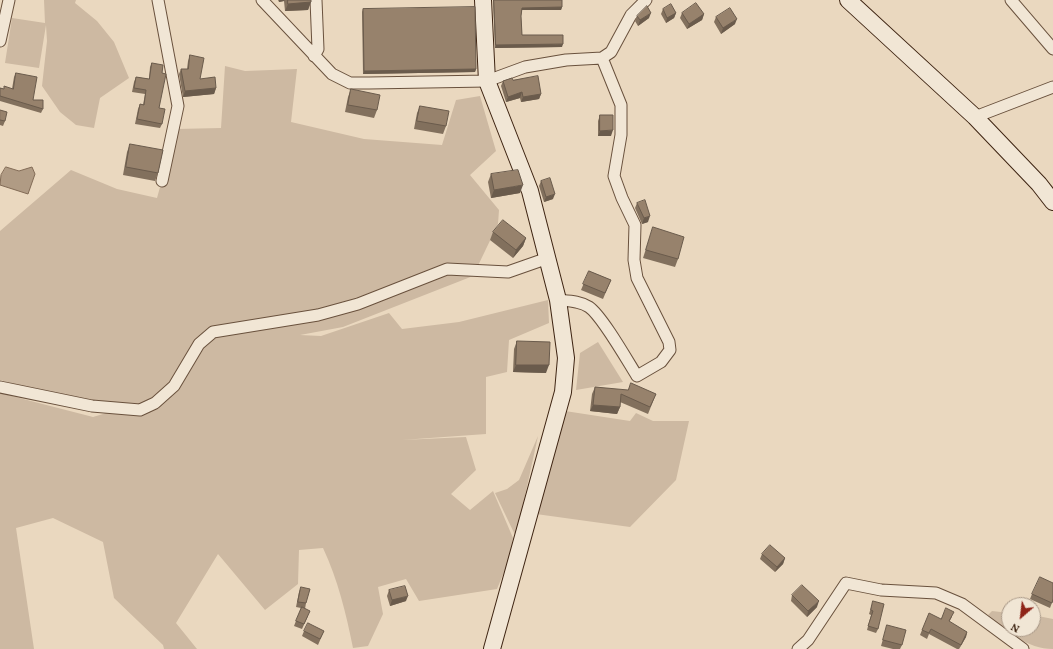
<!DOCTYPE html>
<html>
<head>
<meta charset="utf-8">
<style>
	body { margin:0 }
	#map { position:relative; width:1053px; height:649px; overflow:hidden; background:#ead8bf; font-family:Vollkorn,serif }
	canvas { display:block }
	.north { position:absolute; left:1001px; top:597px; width:40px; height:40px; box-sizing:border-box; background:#f1e6d5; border:1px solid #a99887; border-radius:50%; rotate:208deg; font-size:11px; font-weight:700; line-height:16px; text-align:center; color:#3e2412 }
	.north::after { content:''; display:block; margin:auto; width:14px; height:18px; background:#8f2418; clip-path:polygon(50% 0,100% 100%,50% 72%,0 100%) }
</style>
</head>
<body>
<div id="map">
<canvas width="1053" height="649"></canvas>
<div class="north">N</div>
</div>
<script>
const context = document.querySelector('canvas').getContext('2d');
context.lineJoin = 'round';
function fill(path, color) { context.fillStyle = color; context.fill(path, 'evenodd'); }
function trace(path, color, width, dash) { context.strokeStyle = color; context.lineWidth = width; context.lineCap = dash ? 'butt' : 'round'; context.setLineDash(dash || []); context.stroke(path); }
const green = new Path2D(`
	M44,0H76L75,3L97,21L114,42L129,78L100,98L94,128L76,125L60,112L42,86L47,41L46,25L39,68L5,63L12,18L45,23Z
	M225,66L245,71L297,69L291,122L364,139L442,145L456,100L480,96L496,151L470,175L499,210L498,224L473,276L343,327L300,335L321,336L389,313L402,329L459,322L548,300L549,323L509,340L507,372L486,377V434L402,440L466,437L476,470L451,494L470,510L493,491L513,538L509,560L497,589L419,601L406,579L378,587L383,614L368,646L353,648C346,613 338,580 323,548L299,550L298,584L265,610L218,554L176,623L197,649H164L163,645L114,598L103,542L53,518L16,528L34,649H0V393L93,417L113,411L0,380V231L71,170L117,189L157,198L176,129L221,128Z
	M598,342L623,382L576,390L580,353Z
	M565,411L630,421L636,413L653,421H689L676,480L630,527L536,514Z
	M538,436L516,537L495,493L507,489L519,480Z
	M992,611L1009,613V629H1033V615L1053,619V649C1028,649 1005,631 988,615Z`);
const water = new Path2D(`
	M6,167L19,171L32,167L35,174L28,194L0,185L1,175Z`);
const street = new Path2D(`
	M158,0L178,106L162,181
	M262,0L332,74L350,83H369L487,81L525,67L566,60L602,58L611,52L631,15L646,0
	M1011,0L1053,49
	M0,41L9,0
	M314,56L318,49L316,0
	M975,117L1053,87
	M558,300C569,301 580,301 589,307C602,316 627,360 637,376L661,362L670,350L669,342L637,278L634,260L635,225L622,198L614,176L621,135V105L602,58
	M0,387L92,406L140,410L155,403L174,386L199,344L213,332L318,315L358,304L447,269L508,272L548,258
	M798,649L808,640L846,583L881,590L936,593L962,604L1023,649`);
const secondary = new Path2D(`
	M483,0L487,81L530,191L558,300L566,358L563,392L492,649
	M848,0L975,117L1039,184L1053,202`);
const wall = new Path2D(`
	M278,0H311L308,10L285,11L284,1L279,2Z
	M493,0H562V7L561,10H522L521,16L522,35L562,47L495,48Z
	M363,9L476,69L475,72L363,74L362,12Z
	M663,9L676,13L674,18L666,23L661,14Z
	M682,13L704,14L702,20L687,29L680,18Z
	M637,16L649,18L638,26L635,21Z
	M716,17L735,24L721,34L714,22Z
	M190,55L200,79L216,88L214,94L183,97L179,74L181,69H187L188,61Z
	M152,63L162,73L159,108L162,124L160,128L135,124L138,109L140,104L143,105L145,94L132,92L134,82L136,77L149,79L150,67Z
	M16,73L33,100L43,109L41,113L0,101V88L3,89H12L14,77Z
	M513,80L541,94L539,99L521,102L520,98L506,102L501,86L503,81Z
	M351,89L377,110L374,118L345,112L348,97Z
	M420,106L446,126L443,134L414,129L417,113Z
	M0,110L5,121L3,126L0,125Z
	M600,115L611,136H598V121Z
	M130,144L158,173L155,181L123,175L127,152Z
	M491,174L520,193L491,198L488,182Z
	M541,181L553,199L544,202L539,186Z
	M637,203L648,222L642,224L635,208Z
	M653,227L678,259L675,267L643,258Z
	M493,232L526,238L523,246L513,258L490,240Z
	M589,271L611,280L603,299L581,290Z
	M517,341L546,373L513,372L514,349Z
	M595,387L656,394L648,414L620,402V407L617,414L590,411L592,394Z
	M762,554L785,558L783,564L775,572L760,559Z
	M1053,583V600L1050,608L1030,599L1032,594Z
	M301,587L306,603L305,609L308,616L302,629L294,626L301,608L296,607L299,592Z
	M389,590L406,601L390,606L387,596Z
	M792,595L817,607L807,617L791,601Z
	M873,601L878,629L876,633L867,630L871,615L869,614Z
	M952,617L949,622L967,632L966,637L959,649H957L929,634L927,639L920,635L922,630L941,619Z
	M887,625L902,645L900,649H893L881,646Z
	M304,631H324L318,645L302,636Z`);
const shadedWall = new Path2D(`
	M279,0H285L284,1L279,2Z
	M311,2L308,10L285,11L288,4Z
	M562,7L561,10H521L522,8Z
	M651,13L649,18L638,26L640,20Z
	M676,13L674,18L666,23L667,18Z
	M704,14L702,20L687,29L689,24Z
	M737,19L735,24L721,34L723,28Z
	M563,44L562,47L495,48L496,45Z
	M476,69L475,72L363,74L364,71Z
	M216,88L214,94L183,97L185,91Z
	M522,92L520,98L506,102L508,97Z
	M541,94L539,99L521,102L523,97Z
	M613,130L611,136H598L600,131Z
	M523,185L520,193L491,198L494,190Z
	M555,194L553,199L544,202L546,197Z
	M650,216L648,222L642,224L644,218Z
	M526,238L523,246L513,258L516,250Z
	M516,365H549L546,373L513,372Z
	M593,405L620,407L617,414L590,411Z
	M785,558L783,564L775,572L777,567Z
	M408,596L406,601L390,606L392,600Z
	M819,601L817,607L807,617L808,611Z
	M967,632L966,637L959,649L961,645Z`);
const building = new Path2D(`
	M288,0H311V2L288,4Z
	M494,0H562V7L522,8L521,16L522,35H563V44L496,45Z
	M696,3L704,14L689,24L682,13Z
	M671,4L676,13L667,18L663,9Z
	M647,6L651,13L640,20L637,16Z
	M475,7L476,69L364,71L363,9Z
	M730,8L737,19L723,28L716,17Z
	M190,55L204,58L200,79L215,77L216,88L185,91L181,69H188Z
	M152,63L163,65L162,73L166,74L159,108L165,109L162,124L137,119L140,104L144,105L146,90L134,88L136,77L149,79Z
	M16,73L37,77L33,100H43V109L0,96V88L4,89V86L13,89Z
	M538,76L541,94L523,97L522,92L508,97L503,81L512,78L513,80Z
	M351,89L380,95L377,110L348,105Z
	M420,106L449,111L446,126L417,121Z
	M0,110L7,112L5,121L0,120Z
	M600,115H613V130L600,131Z
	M130,144L163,150L158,173L126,167Z
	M518,170L523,185L494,190L491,174Z
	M550,178L555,194L546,197L541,181Z
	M645,200L650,216L644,218L637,203Z
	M503,220L526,238L516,250L493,232Z
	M653,227L684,237L678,259L646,250Z
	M589,271L611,280L605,293L583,284Z
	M517,341L550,342L549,365H516Z
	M631,383L656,394L650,407L621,394L620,407L593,405L595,387L628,390Z
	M770,545L785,558L777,567L762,554Z
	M1040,577L1053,583V599L1052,603L1032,594Z
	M802,585L819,601L808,611L792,595Z
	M405,586L408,596L392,600L389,590Z
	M301,587L310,589L306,603L298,602Z
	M873,601L884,604L878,629L868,626L873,611L871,610Z
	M302,607L310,611L304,624L296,621Z
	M946,608L954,612L949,621L967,632L961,645L931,629L929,633L922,630L929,613L941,619Z
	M308,623L324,631L320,639L304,631Z
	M887,625L906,630L902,645L883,640Z`);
fill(green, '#cdb9a2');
fill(water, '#b09b84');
trace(water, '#826b56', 1);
trace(street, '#69513d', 13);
trace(secondary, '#3e2412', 18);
trace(street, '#f1e6d5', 11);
trace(secondary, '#f1e6d5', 16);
fill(wall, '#82705d');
fill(shadedWall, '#6a5b4c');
fill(building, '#97826c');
trace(building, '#6a5b4c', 1);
</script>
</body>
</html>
